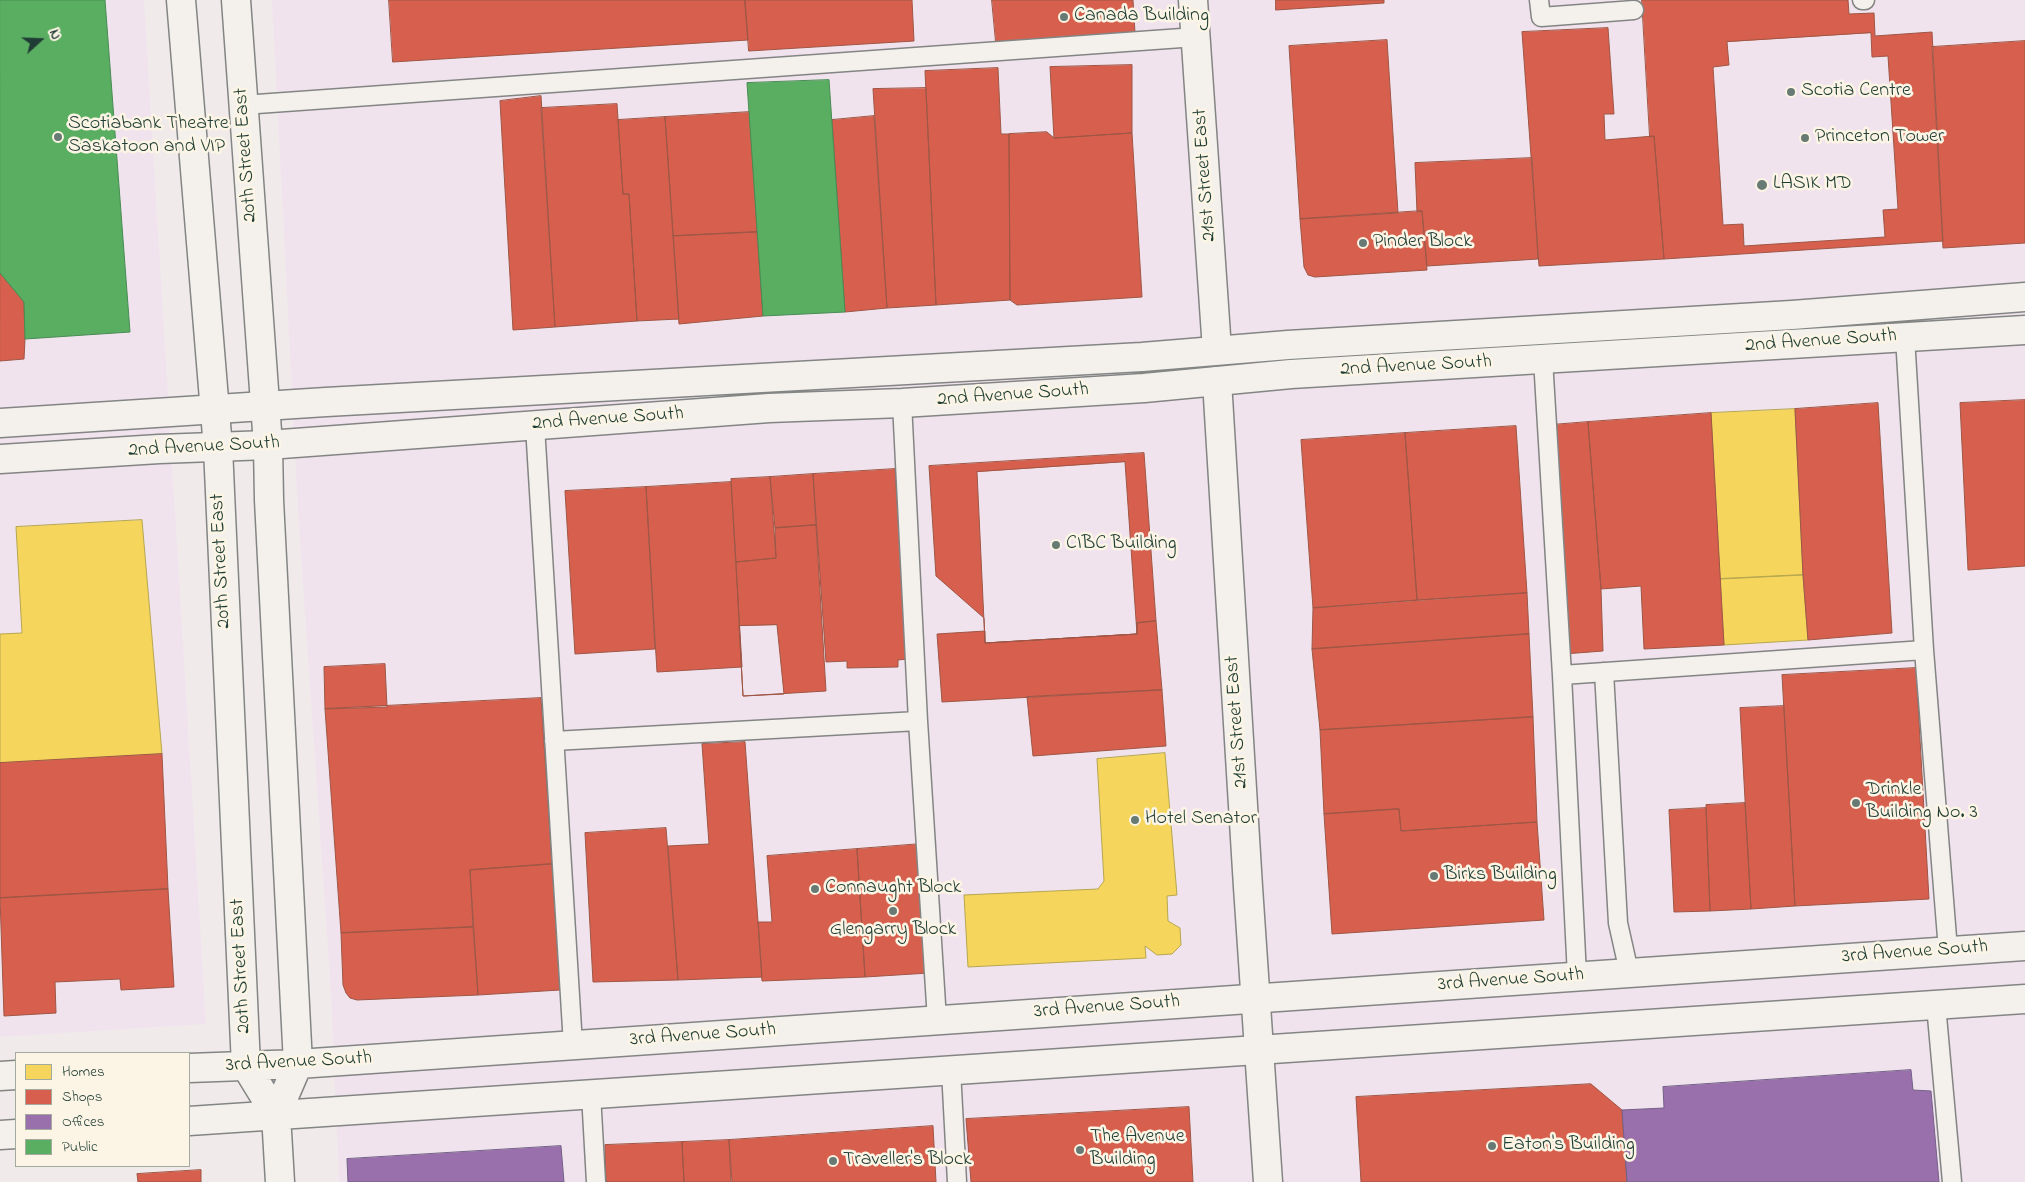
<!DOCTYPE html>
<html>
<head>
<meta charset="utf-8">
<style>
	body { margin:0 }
	#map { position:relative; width:2025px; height:1182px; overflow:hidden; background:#f1eaeb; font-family:"Indie Flower",sans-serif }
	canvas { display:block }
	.legend { position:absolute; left:15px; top:1052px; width:175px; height:115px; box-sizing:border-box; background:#fcf5e5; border:1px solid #a4ab9e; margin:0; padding:6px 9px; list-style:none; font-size:15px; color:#1f3d34 }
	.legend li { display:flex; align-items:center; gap:10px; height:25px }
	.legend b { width:25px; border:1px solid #a4ab9e }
	.north { position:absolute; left:15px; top:15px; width:50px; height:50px; -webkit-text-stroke:4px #fcf5e5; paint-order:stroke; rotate:70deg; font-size:14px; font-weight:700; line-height:20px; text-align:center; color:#1f3d34 }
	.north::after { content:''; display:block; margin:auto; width:18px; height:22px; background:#1f3d34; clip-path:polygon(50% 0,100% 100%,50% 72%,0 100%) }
</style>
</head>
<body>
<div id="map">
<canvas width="2025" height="1182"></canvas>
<ul class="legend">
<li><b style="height:14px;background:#f6d55c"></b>Homes</li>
<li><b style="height:14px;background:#d6604d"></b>Shops</li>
<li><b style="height:14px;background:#9970ab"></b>Offices</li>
<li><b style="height:14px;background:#5aae61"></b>Public</li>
</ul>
<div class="north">N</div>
</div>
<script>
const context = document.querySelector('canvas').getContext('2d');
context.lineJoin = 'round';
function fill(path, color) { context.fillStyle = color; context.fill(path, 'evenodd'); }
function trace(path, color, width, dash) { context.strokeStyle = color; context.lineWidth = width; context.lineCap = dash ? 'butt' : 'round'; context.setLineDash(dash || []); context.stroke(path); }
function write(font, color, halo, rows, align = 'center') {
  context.font = font + ' "Indie Flower",sans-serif'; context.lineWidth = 5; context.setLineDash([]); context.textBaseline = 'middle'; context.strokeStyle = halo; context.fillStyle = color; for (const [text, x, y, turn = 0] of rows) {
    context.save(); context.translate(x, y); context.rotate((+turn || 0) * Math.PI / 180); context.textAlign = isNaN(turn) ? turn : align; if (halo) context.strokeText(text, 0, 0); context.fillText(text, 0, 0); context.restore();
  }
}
const built = new Path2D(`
	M0,0H144L206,1024L0,1037Z
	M272,0H2025V1182H339L331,993L298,511Z`);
const homes = new Path2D(`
	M1795,409L1803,575L1720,579L1711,413Z
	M142,520L162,754L0,763V634L22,633L16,527Z
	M1803,575L1808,640L1724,645L1720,579Z
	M1165,753L1177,895L1167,896L1168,921L1180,928L1181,945L1172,954L1157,955L1145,946L1146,958L968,967L964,895L1098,889L1104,881L1097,759Z`);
const shops = new Path2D(`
	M389,0H745L748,40L393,62Z
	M745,0H912L914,41L749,51Z
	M992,0H1133L1135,33L996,42Z
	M1276,0H1384V3L1276,10Z
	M1642,0H1848L1849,14L1874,13L1875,36L1932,32L1943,241L1664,259L1654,136L1650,137Z
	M1608,28L1614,114H1604L1605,140L1654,136L1664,259L1539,266L1522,32Z
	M1871,33L1872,57L1888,56L1898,209L1883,210L1885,237L1744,246L1743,224L1723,225L1713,67L1729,65L1727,42Z
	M1387,40L1398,213L1300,219L1289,46Z
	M2025,41V243L1943,248L1932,47Z
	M1132,65V133L1054,138L1050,67Z
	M998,68L1001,134H1009L1010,300L936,305L925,71Z
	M926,88L936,305L887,308L873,89Z
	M541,96L555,327L513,330L500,101Z
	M617,104L623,194H629L637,321L555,327L541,108Z
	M750,112L757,232L673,236L665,117Z
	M874,116L887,308L845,312L832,120Z
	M665,117L679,319L637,321L629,194H623L618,120Z
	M1047,132L1054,138L1132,133L1142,297L1017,305L1010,300L1009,134Z
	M1532,158L1538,259L1427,266L1422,211L1417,212L1415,163Z
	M1422,211L1427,270L1315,277L1308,275L1304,267L1300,219Z
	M757,232L763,316L679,324L673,236Z
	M0,273L24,302L25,339L24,359L0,361Z
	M2025,400V566L1968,570L1960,403Z
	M1878,403L1892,633L1808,640L1803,575L1795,409Z
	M1711,413L1724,645L1644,649L1641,586L1601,589L1588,422Z
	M1588,422L1601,589L1603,651L1564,654L1551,425Z
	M1516,426L1527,593L1417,600L1405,433Z
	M1405,433L1417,600L1313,608L1301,440Z
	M1144,453L1156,621L1137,623V634L985,643L984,618L936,576L929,466Z
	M1125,462L1137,634L985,643L977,472Z
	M895,469L907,659L898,660V667L847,668V661L826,662L813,474Z
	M813,474L816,525L775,528L770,477Z
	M770,477L776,558L736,562L731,479Z
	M731,482L742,667L657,672L646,487Z
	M646,487L655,649L575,654L565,491Z
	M816,525L826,691L743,696L736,562L776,558L775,528Z
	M1527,593L1529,634L1312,649L1313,608Z
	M1156,621L1162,690L942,702L937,634L985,631V643L1137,634V623Z
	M777,625L784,694L743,696L739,626Z
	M1529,634L1533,717L1320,730L1312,649Z
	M385,664L387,707L325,709L324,667Z
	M1916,668L1929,899L1795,906L1782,675Z
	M1162,690L1166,746L1033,756L1027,697Z
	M541,698L552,864L470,870L473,927L341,933L325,709Z
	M1784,706L1795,906L1751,909L1740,708Z
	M1533,717L1537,822L1401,831L1399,809L1324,814L1320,730Z
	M745,742L762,977L678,980L668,846L709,844L702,744Z
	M162,754L168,889L0,898V763Z
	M1745,803L1751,909L1710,911L1706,805Z
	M1706,808L1710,911L1674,912L1669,810Z
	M1399,809L1401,831L1537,822L1544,920L1332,934L1324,814Z
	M666,828L678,980L593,982L585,833Z
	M921,844L929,973L865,977L857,849Z
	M857,849L865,977L762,981L758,922H772L767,856Z
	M552,864L560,990L478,995L470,870Z
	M168,889L174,987L121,990L120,979L55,982L56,1013L4,1016L0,898Z
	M473,927L478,995L357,1000L350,998L346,993L343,985L341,933Z
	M1591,1084L1622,1110L1627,1182H1361L1356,1097Z
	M1189,1107L1193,1182H971L966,1119Z
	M933,1126L936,1182H732L729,1140Z
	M729,1140L731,1182H684L682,1142Z
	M682,1142L684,1182H606L605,1145Z
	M201,1170V1182H138L137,1174Z`);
const offices = new Path2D(`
	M1911,1070L1913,1090L1931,1091L1939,1182H1627L1622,1110L1664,1108L1663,1087Z
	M561,1146L564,1182H348L347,1159Z`);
const public = new Path2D(`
	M0,0H105L130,332L25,339L24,302L0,273Z
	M829,80L845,312L763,316L747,83Z`);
const service = new Path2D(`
	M1539,0L1541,17L1634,10
	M1862,0H1865
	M243,105L1196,37
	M1905,337L1924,650L1948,950
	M1543,359L1562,675L1577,976
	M902,403L918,721L937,1020
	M535,426L573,1045
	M1604,672L1618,923L1629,972
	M1562,675L1924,650
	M554,741L918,721
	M1936,1005L1952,1182
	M951,1070L957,1182
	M591,1094L596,1182`);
const minor = new Path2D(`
	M1193,0L1217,350
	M1217,381L1248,887L1268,1182`);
const tertiary = new Path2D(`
	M0,423L326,402L1142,357L1288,345L1792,315L2025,297
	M0,459L159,449L268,445L769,408L902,403L1144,388L1291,374L2025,330`);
const secondary = new Path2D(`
	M181,0L218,448L246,1066L276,1115
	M236,0L268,445L269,500L298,1064L276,1115L280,1182
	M189,1068L298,1064L2025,946
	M0,1076L16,1075
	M189,1121L2025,999
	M0,1135L16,1134`);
const markers = [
	[1064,17,5,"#687a74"],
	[1791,92,5,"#687a74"],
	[58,137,5,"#687a74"],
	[1805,138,5,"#687a74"],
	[1762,185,6,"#687a74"],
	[1363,243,5,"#687a74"],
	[1056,545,5,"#687a74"],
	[1856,803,5,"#687a74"],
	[1135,820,5,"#687a74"],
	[1434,876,5,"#687a74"],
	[815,889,5,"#687a74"],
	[893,911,5,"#687a74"],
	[1492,1146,5,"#687a74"],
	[1080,1150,5,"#687a74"],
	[833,1161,5,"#687a74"]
];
const poiNames = [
	["Canada Building",1074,17],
	["Scotia Centre",1801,92],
	["Scotiabank Theatre",68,125],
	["Saskatoon and VIP",68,148],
	["Princeton Tower",1815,138],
	["LASIK MD",1773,185],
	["Pinder Block",1373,243],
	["CIBC Building",1066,545],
	["Drinkle",1866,791],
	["Building No. 3",1866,814],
	["Hotel Senator",1145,820],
	["Birks Building",1444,876],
	["Connaught Block",825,889],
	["Glengarry Block",893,931,"center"],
	["The Avenue",1090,1138],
	["Building",1090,1161],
	["Eaton's Building",1502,1146],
	["Traveller's Block",843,1161]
];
const streetNames = [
	["20th Street East",247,155,-94],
	["21st Street East",1206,175,-94],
	["2nd Avenue South",1821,342,-4],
	["2nd Avenue South",1416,367,-3],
	["2nd Avenue South",1013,396,-4],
	["2nd Avenue South",608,420,-4],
	["2nd Avenue South",204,448,-3],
	["20th Street East",222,561,-93],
	["21st Street East",1238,722,-94],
	["3rd Avenue South",1915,953,-4],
	["20th Street East",242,966,-93],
	["3rd Avenue South",1511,981,-4],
	["3rd Avenue South",1107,1008,-4],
	["3rd Avenue South",703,1036,-4],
	["3rd Avenue South",299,1063,-3]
];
fill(built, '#f0e3ed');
fill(homes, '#f6d55c');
trace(homes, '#b6a750', 1);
fill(shops, '#d6604d');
trace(shops, '#9f5646', 1);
fill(offices, '#9970ab');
trace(offices, '#746187', 1);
fill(public, '#5aae61');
trace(public, '#488c54', 1);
trace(service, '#838584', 21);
trace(minor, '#838584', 31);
trace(tertiary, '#838584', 31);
trace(secondary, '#838584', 31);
trace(service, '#f4f1ec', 18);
trace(minor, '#f4f1ec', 28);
trace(tertiary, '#f4f1ec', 28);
trace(secondary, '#f4f1ec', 28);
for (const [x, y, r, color] of markers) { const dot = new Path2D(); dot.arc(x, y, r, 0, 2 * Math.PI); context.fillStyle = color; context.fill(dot); trace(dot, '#fcf5e5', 2); }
write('20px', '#1f3d34', '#fcf5e5', poiNames, 'left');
write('20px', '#1f3d34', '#fcf5e5', streetNames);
</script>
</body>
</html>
